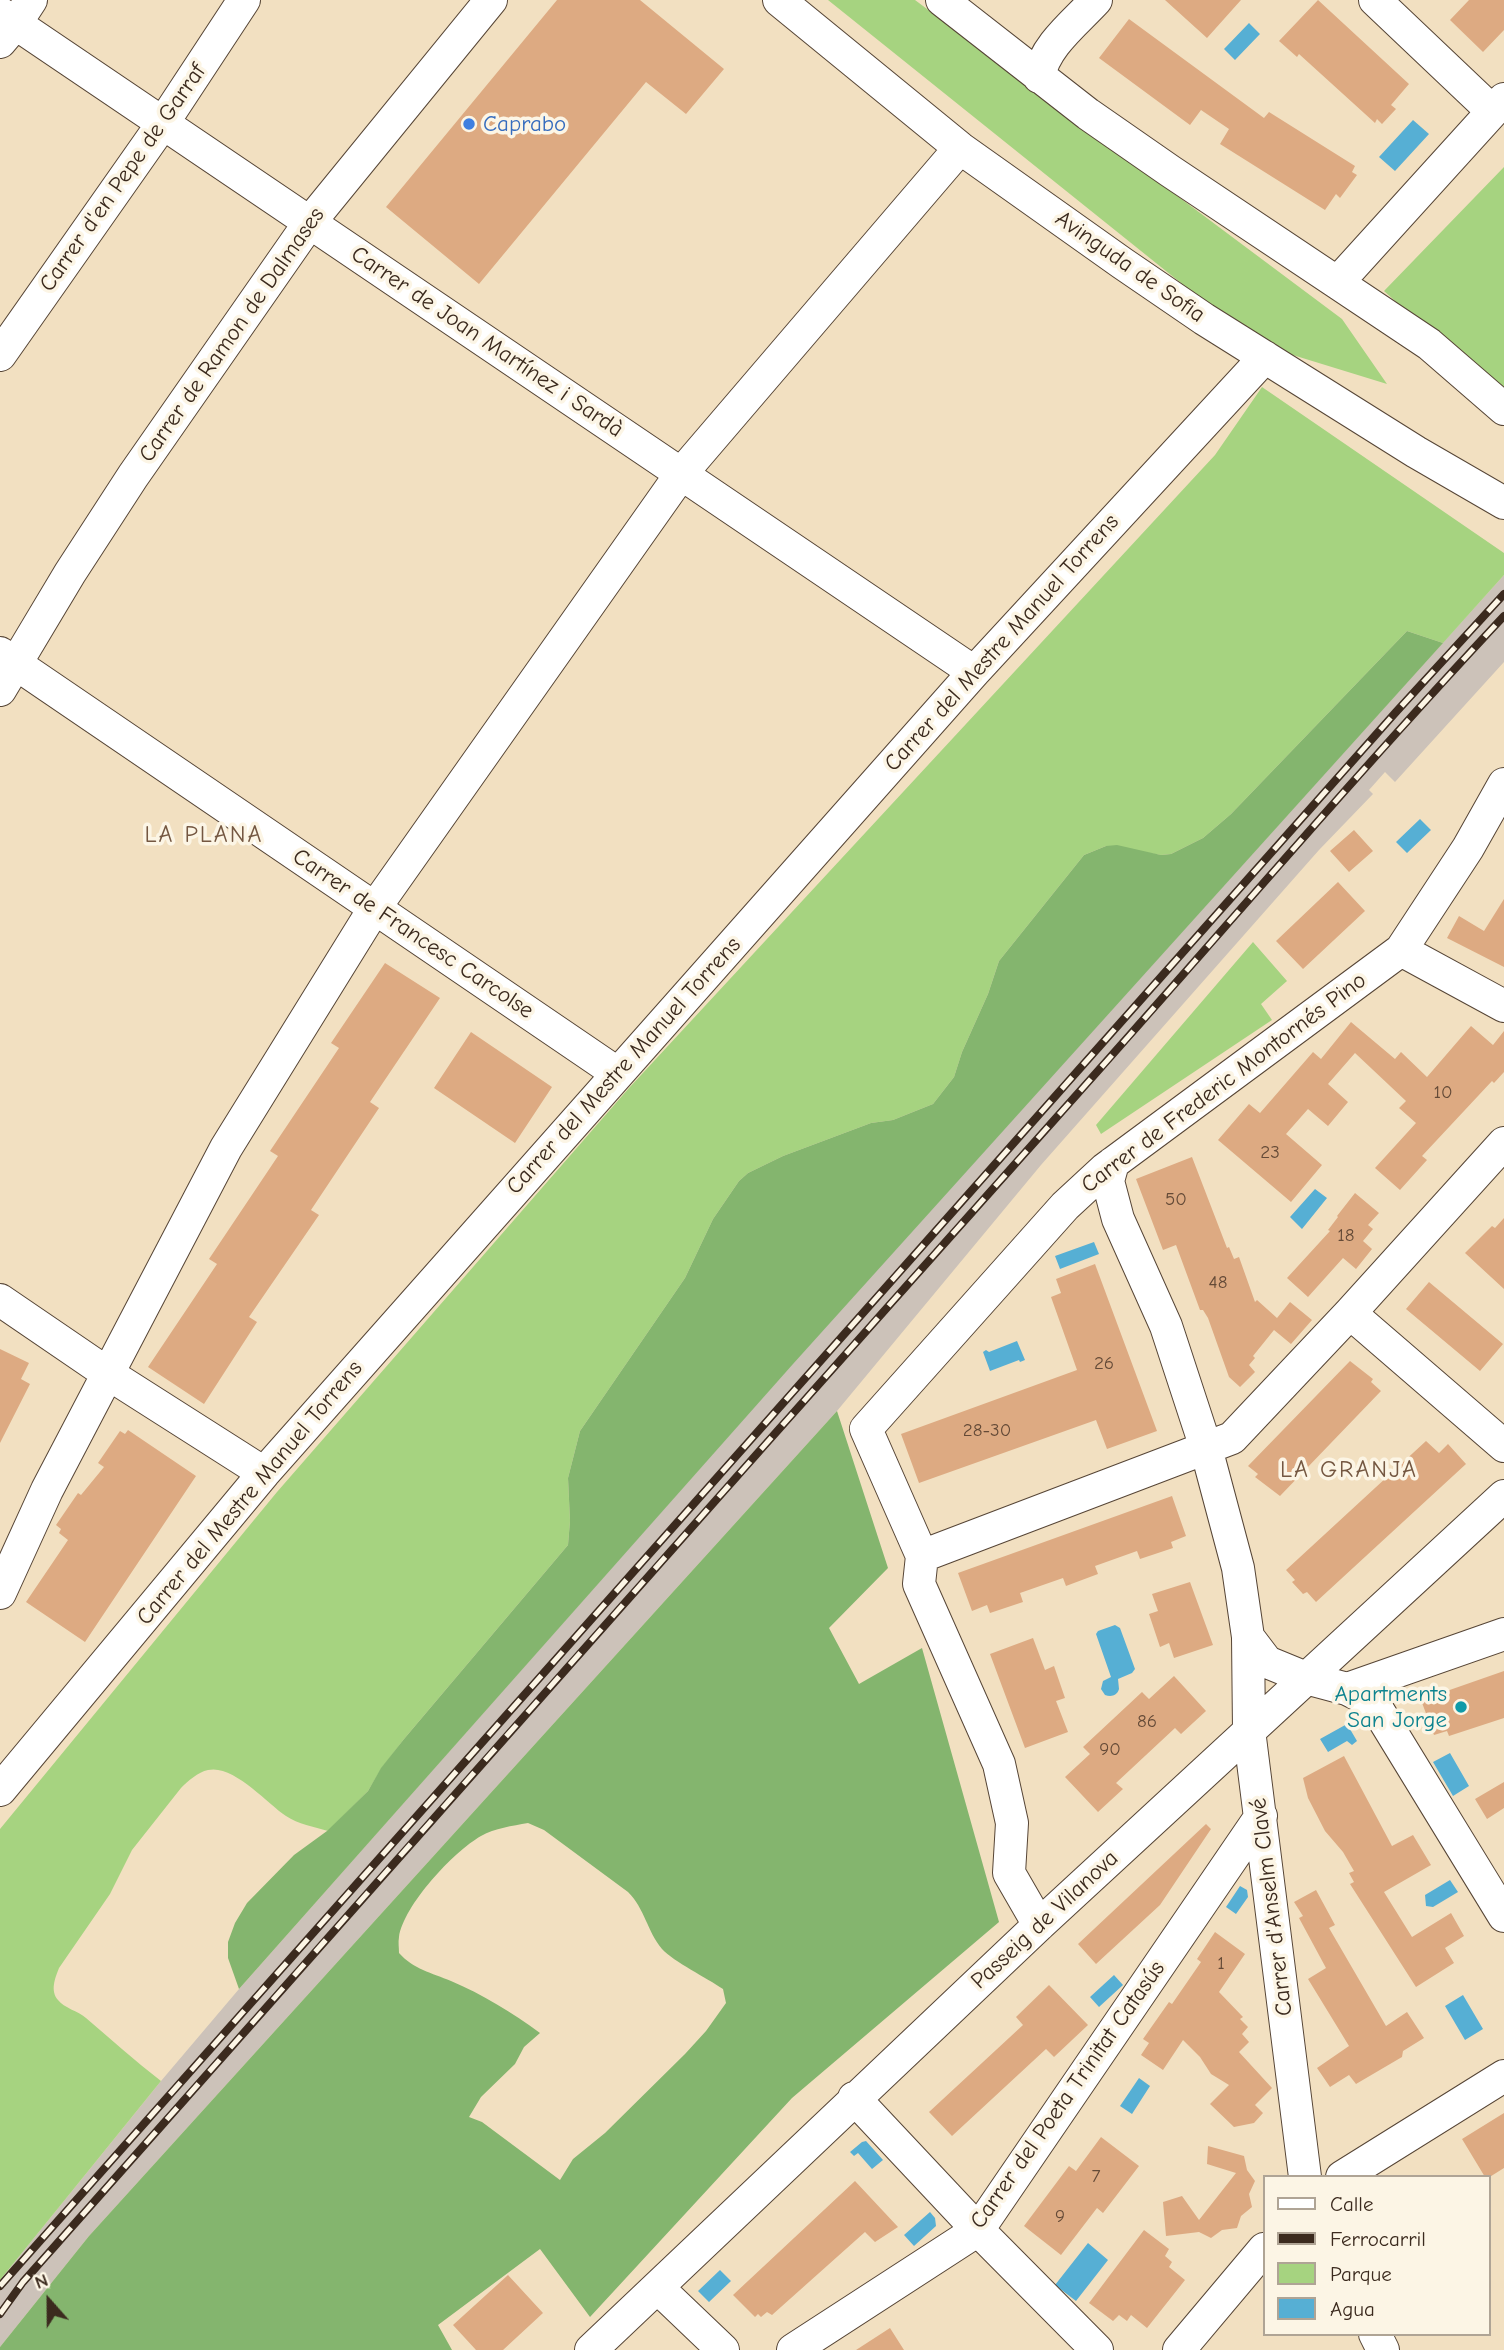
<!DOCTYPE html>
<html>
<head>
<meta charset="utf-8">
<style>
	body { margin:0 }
	#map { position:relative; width:1504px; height:2350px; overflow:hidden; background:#f2e0c1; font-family:"Comic Neue",sans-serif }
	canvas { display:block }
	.legend { position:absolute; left:1263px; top:2175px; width:228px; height:161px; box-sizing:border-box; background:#fcf5e5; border:2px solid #afa495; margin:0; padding:9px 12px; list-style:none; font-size:21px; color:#3b2a1e }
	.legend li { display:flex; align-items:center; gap:14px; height:35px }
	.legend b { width:35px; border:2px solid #afa495 }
	.north { position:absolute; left:14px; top:2266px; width:70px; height:70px; -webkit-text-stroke:5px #fcf5e5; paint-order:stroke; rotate:339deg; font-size:19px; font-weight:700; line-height:28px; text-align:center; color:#3b2a1e }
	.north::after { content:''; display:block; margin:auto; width:24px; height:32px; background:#3b2a1e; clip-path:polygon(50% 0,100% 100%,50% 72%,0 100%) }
</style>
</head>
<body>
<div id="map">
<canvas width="1504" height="2350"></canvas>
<ul class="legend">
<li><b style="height:9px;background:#fff"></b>Calle</li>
<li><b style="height:9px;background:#3b2a1e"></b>Ferrocarril</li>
<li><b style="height:19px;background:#a6d380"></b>Parque</li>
<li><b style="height:19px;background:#56afd4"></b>Agua</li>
</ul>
<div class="north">N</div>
</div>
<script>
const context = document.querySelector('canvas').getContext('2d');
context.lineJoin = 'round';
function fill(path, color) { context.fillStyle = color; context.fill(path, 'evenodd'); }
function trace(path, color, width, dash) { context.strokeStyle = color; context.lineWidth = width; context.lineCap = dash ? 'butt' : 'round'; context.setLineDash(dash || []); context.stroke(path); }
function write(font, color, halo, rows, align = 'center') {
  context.font = font + ' "Comic Neue",sans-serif'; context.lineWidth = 7; context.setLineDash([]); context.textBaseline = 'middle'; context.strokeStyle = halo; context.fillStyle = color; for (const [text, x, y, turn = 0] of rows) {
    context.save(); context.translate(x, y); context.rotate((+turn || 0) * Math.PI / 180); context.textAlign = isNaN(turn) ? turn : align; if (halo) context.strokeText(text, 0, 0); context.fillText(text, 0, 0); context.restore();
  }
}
const industrial = new Path2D(`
	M1504,575V662L1395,782L1385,772L1369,790L1373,794L1319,850L1041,1165L837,1411L89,2236L0,2347V2280L161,2081L239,1989L792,1364Z`);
const green = new Path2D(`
	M828,0H915L1342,319L1387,384L1257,344Z
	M1504,167V399L1384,291Z
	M1262,387L1504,553V575L1443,643L1407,631L1231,814L1203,838L1171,854L1161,855L1106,846L1084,855L999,961L988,994L962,1052L954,1077L933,1104L893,1120L871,1123L783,1156L748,1173L739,1181L713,1219L685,1278L580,1431L568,1478L570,1521L568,1545L404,1739L381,1769L368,1791L328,1831C314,1827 298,1824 286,1816C267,1803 233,1764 208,1770C198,1772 188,1781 181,1788L132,1850L110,1894L59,1968C55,1978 50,1991 58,2000C64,2008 78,2011 86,2018C111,2039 135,2061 161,2081L0,2280V1829L277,1492L629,1088L1215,455Z
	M1253,942L1287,981L1261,1004L1272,1020L1101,1134L1096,1125Z`);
const forest = new Path2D(`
	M1407,631L1443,643L793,1364L239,1989L228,1958V1942L235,1923L247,1903L294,1855L327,1831L368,1791L381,1768L404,1739L568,1545L570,1521L568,1478L580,1431L685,1278L713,1219L739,1181L748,1173L783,1156L871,1123L893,1120L933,1104L954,1077L962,1052L988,994L999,961L1084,855L1106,846L1117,845L1161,855L1171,854L1203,838L1231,814Z
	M837,1411L888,1568L829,1628L859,1684L922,1648L999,1922L792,2098L590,2317L540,2249L438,2325L452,2350H0V2347L89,2236ZM528,1823L544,1830L628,1892C645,1909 647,1931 662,1949C674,1962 707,1978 723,1989L726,2003L706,2031L685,2054L605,2133L573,2159L560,2180L482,2122L469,2117L481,2097L515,2064L524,2047L540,2033C513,2013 482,1994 451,1981C432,1973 413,1969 399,1953C399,1948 398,1942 399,1937C404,1905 453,1852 481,1836C495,1828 512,1826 528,1823Z`);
const water = new Path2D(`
	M1249,23L1260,34L1235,60L1224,49Z
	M1413,120L1429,134L1395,171L1379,157Z
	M1420,819L1431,830L1407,853L1396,842Z
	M1315,1189L1327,1198L1302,1229L1290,1217Z
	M1094,1242L1099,1254L1060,1269L1055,1256Z
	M1017,1341L1025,1360L1020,1362L1019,1360L990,1371L983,1352L986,1350L989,1352Z
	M1115,1625L1120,1628L1135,1669L1132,1673L1118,1679L1119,1689C1117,1696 1111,1697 1105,1695L1101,1689L1103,1681L1111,1677L1096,1634L1098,1631Z
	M1347,1724L1357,1741L1352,1745L1347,1741L1328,1752L1320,1739Z
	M1450,1753L1469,1786L1453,1796L1433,1762Z
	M1450,1880L1458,1892L1433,1907L1426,1906L1425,1895Z
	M1240,1886L1247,1890L1248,1897L1236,1914L1226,1907Z
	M1114,1975L1123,1985L1099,2007L1090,1997Z
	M1463,1995L1483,2029L1465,2040L1445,2006Z
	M1139,2078L1150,2086L1132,2114L1120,2106Z
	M866,2141L883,2160L872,2169L858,2153L854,2156L850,2152L862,2142Z
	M930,2212L935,2218L936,2226L914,2246L904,2235Z
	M1088,2243L1108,2260L1076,2301L1055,2285Z
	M720,2270L731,2281L709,2302L698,2291Z`);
const building = new Path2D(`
	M557,0H640L724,69L686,114L646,82L479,284L386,207Z
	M1165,0H1241L1207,38Z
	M1318,0L1409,84L1391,105L1396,109L1382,124L1377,119L1375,123L1299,54L1297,57L1279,41Z
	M1469,0H1504V30L1483,52L1450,20Z
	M1129,19L1264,118L1269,112L1355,166L1352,172L1357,175L1340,198L1336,194L1325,210L1220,144L1229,129L1201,110L1190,125L1099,58Z
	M1354,830L1373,851L1349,872L1330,851Z
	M1338,882L1365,911L1303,969L1276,941Z
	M1504,899V967L1447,938L1459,916L1484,931Z
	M385,963L440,998L370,1102L379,1108L311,1210L319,1215L249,1317L257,1322L204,1404L148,1367L217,1264L209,1259L278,1156L270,1151L339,1048L331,1043Z
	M1351,1022L1395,1059L1401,1052L1427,1077L1471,1026L1493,1045L1504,1031V1072L1494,1083L1492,1081L1422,1156L1427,1160L1400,1190L1375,1168L1416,1123L1399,1108L1406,1101L1355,1053L1328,1084L1348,1102L1328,1126L1308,1109L1286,1134L1322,1165L1291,1202L1218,1140L1249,1104L1260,1113L1313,1052L1321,1059Z
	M471,1032L552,1087L515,1143L434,1088Z
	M1192,1157L1227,1248L1229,1247L1234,1259L1239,1257L1255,1302L1257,1300L1277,1318L1290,1302L1312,1320L1291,1344L1274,1330L1253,1356L1255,1358L1249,1365L1255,1372L1240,1387L1229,1377L1208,1318L1203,1310H1200L1176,1245L1163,1250L1136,1179Z
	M1355,1193L1379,1213L1368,1225L1373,1229L1363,1241L1372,1249L1356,1269L1343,1258L1308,1297L1287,1278L1330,1231L1328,1230L1338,1217L1337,1216Z
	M1504,1218V1289L1465,1253L1492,1226L1495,1228Z
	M1095,1264L1157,1431L1107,1449L1096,1420L919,1483L901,1434L1077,1370L1051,1297L1061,1293L1056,1279Z
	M1429,1282L1503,1344L1480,1371L1406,1309Z
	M0,1349L29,1363L21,1379L30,1384L0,1443Z
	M1350,1361L1373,1379L1371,1382L1381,1391L1280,1496L1255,1477L1258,1474L1248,1466Z
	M128,1430L196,1476L85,1642L26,1602L68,1540L59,1533L61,1529L56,1525L78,1493L81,1495L104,1467L98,1463L120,1431L125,1434Z
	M1426,1441L1439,1453L1448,1444L1466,1464L1316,1602L1307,1592L1303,1594L1292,1582L1295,1580L1286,1570Z
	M1172,1496L1186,1536L1171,1542L1173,1548L1140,1559L1137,1551L1095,1566L1098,1574L1066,1586L1063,1578L1020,1593L1023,1602L990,1613L987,1605L972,1611L958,1573Z
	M1190,1582L1213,1645L1174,1658L1169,1643L1160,1647L1149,1614L1158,1611L1152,1594Z
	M1033,1638L1045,1670L1054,1666L1065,1698L1056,1701L1068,1732L1025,1748L990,1654Z
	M1504,1671V1718L1449,1736L1447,1731L1434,1735L1421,1700Z
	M1174,1676L1206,1711L1181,1734L1175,1728L1116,1783L1123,1789L1098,1812L1065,1777L1090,1754L1083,1747L1142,1692L1149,1699Z
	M1344,1756L1392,1846L1413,1835L1431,1865L1384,1892L1412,1937L1451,1913L1464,1936L1445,1948L1454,1963L1416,1987L1350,1884L1354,1882L1349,1873L1354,1871L1343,1852L1325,1831L1308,1798L1303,1778Z
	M1504,1782V1808L1487,1819L1475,1799Z
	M1206,1824L1211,1829L1160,1905L1096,1964L1078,1944Z
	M1316,1890L1335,1925L1329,1928L1386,2026L1407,2012L1424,2038L1403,2051L1402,2057L1356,2084L1349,2075L1330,2087L1317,2068L1349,2046L1308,1979L1326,1968L1299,1918L1303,1916L1294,1902Z
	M1215,1932L1245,1954L1219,1992L1243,2017L1240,2019L1248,2027L1242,2034L1249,2042L1239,2052L1272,2088L1255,2105L1263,2113L1254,2123L1234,2127L1210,2104L1229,2085L1211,2074L1200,2057L1183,2040L1163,2070L1141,2055L1149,2043L1143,2039L1169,2002L1172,2004L1201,1962L1197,1959Z
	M1049,1985L1088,2025L1054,2057L1046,2049L952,2136L929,2112L1023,2025L1016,2017Z
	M1504,2113V2168L1488,2178L1485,2177L1462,2139Z
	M1101,2137L1139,2166L1103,2213L1097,2208L1061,2255L1024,2226L1069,2166L1076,2171Z
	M1208,2146L1244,2156L1247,2170L1255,2181L1249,2194L1252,2207L1241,2216L1237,2228L1222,2230L1211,2238L1199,2232L1166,2236L1163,2202L1182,2196L1199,2220L1236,2173L1207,2164Z
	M855,2181L898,2227L875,2242L865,2232L772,2315L767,2312L761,2317L758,2314L755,2317L733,2295Z
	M1144,2230L1169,2249L1165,2256L1172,2262L1169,2267L1185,2280L1147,2328L1131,2315L1127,2321L1119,2315L1113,2321L1089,2303Z
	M508,2275L543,2313L503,2350H476L453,2325Z
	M890,2328L904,2350H856Z`);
const minor = new Path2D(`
	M779,0L960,148L1122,263L1204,319L1416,452L1504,503
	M942,0L1088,114L1170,171L1429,344L1504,409
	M1375,0L1492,111
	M0,13L974,672
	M0,42L16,23L31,0
	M1039,77C1044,46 1076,22 1096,0
	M1338,282L1504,99
	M0,355L163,123L244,0
	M0,653L617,1073
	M0,690L70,573L133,476L310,222L491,0
	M1401,950L1504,1006
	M1113,1163L1108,1181L1118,1219L1166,1326L1206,1448L1238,1568L1248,1637L1249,1730L1305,2177
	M0,1300L107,1373L264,1473
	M1350,1313L1504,1446
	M922,1556L1232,1438L1350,1313L1504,1143
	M0,1593L47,1490L226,1148L374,909L681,474L960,148
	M1248,1637L1267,1662L1306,1678L1347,1689L1373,1702L1504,1916
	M1347,1689L1504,1634
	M0,1790L264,1473L974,672L1265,357
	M1039,1925L1009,1873L1012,1823L999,1764L919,1584L922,1556L866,1429L1065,1206L1105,1169L1401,950L1468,848L1504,784
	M854,2098L978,2230L1097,2350
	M1342,2177L1504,2076
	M658,2288L723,2350
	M1375,2334L1383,2350
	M591,2350L1039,1925L1504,1496
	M793,2350L978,2230L1261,1816
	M1179,2350L1264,2249`);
const rail = new Path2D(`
	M0,2286L1396,712L1504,594
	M0,2314L23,2282C370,1890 716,1499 1064,1109C1211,945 1353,777 1504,616`);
const markers = [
	[469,124,7,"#3f7fe0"],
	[1461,1707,7,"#0f9aa8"]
];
const numberNames = [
	["10",1443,1093],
	["23",1270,1153],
	["50",1176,1200],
	["18",1346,1236],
	["48",1218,1283],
	["26",1104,1364],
	["28-30",987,1431],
	["86",1147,1722],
	["90",1110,1750],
	["1",1221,1964],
	["7",1096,2177],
	["9",1060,2217]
];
const shopNames = [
	["Caprabo",483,124]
];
const streetNames = [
	["Carrer d'en Pepe de Garraf",123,178,-55],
	["Avinguda de Sofia",1130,267,35],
	["Carrer de Ramon de Dalmases",232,335,-55],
	["Carrer de Joan Martínez i Sardà",487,342,34],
	["Carrer del Mestre Manuel Torrens",1002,643,-48],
	["Carrer de Francesc Carcolse",413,934,34],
	["Carrer del Mestre Manuel Torrens",624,1066,-48],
	["Carrer de Frederic Montornés Pino",1224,1083,-37],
	["Carrer del Mestre Manuel Torrens",250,1493,-50],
	["Carrer d'Anselm Clavé",1272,1907,-97],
	["Passeig de Vilanova",1045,1920,-43],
	["Carrer del Poeta Trinitat Catasús",1068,2095,-55]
];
const cultureNames = [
	["Apartments",1447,1694],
	["San Jorge",1447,1720]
];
const neighbourhoodNames = [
	["LA PLANA",204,835],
	["LA GRANJA",1349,1470]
];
fill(industrial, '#ccc2b9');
fill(green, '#a6d380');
fill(forest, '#84b56e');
fill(water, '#56afd4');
fill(building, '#ddaa82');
trace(minor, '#564536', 34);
trace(minor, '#fff', 32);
trace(rail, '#3b2a1e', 8);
trace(rail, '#fcf5e5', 5, [16]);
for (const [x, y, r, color] of markers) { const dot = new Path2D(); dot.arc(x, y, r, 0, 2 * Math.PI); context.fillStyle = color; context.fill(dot); trace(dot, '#fcf5e5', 2.5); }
write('19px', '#644a37', null, numberNames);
write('23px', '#366cbe', '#fcf5e5', shopNames, 'left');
write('23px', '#3b2a1e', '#fcf5e5', streetNames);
write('23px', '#0d838f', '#fcf5e5', cultureNames, 'right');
context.letterSpacing = '2px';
write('24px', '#745741', '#fcf5e5', neighbourhoodNames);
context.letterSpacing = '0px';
</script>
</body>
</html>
